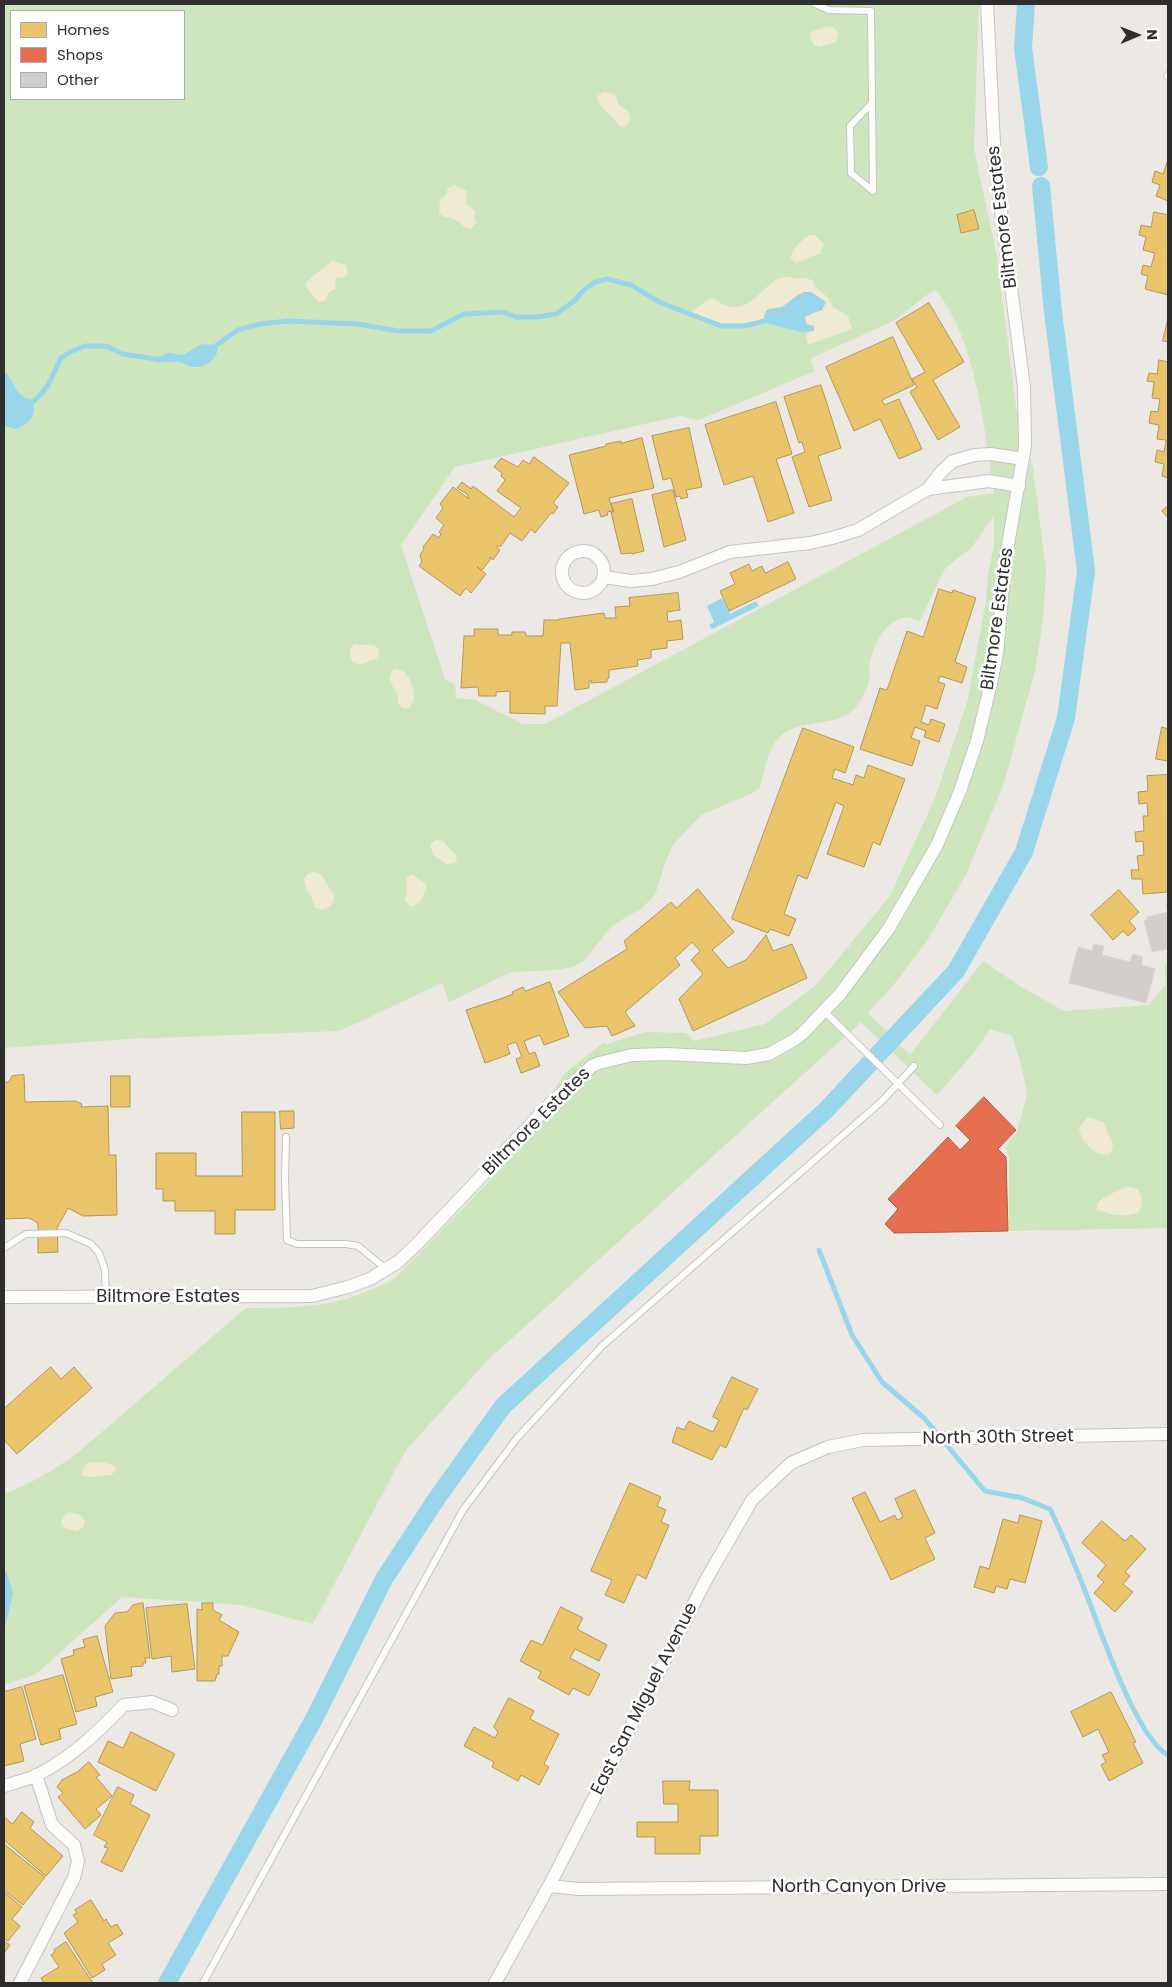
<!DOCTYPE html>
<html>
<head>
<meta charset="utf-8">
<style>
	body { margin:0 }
	#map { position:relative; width:1172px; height:1987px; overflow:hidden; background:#ece8e4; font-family:Poppins,sans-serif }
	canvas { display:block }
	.frame { position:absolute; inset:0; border:5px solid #2e2e2e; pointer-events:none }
	.legend { position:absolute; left:10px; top:10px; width:175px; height:90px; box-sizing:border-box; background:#fff; border:1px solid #ababab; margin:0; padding:6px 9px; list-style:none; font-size:15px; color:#2e2e2e }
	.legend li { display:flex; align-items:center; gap:10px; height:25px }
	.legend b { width:25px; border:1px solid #ababab }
	.north { position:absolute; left:1112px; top:10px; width:50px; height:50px; -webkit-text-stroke:4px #fff; paint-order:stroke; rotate:89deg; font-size:14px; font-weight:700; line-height:20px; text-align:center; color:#2e2e2e }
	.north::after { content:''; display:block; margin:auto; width:18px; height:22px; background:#2e2e2e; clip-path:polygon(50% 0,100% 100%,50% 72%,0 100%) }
</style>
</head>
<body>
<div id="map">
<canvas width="1172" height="1987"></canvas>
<div class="frame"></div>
<ul class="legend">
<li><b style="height:14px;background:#e9c46a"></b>Homes</li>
<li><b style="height:14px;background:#e76f51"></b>Shops</li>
<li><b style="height:14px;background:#d1cecb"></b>Other</li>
</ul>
<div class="north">N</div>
</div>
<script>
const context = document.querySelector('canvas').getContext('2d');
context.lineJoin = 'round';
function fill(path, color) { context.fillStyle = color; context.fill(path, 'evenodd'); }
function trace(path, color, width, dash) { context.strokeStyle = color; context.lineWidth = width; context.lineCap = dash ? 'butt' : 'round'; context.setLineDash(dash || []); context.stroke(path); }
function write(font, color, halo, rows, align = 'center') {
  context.font = font + ' Poppins,sans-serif'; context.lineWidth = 5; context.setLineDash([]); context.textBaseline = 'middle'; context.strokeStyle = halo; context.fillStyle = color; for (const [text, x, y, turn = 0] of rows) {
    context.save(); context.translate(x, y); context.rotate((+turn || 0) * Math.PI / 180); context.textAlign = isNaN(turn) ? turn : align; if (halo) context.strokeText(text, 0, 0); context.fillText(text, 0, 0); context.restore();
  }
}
const green = new Path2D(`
	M4,4H979L974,148L997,257L1016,407L1033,468L1046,570L1043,622L1035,671L1004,783L966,875L928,939L896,982L868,1013L910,1055L983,961L1017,984L1064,1011L1148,1005L1166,985L1164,964L1168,962V1228L1009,1231V1157L1005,1147L1017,1132L1027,1094L1021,1064L1012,1036L990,1029L977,1049L937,1095L861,1022L488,1360L406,1450L313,1624L241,1605L122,1597L35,1675L4,1685V1494C30,1484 54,1470 76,1454L246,1308C273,1308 302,1308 328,1303C351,1299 374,1289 394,1279L504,1166L565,1073L603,1043L607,1044L645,1032L686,1033L694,1041L765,1024L817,984L890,896L935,798L968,699L986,600L988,573L994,545V516L970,550L961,555L944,570L920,621C915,620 909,617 905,618C886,619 872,647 870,664C869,669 870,674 869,680C867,688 863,697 858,704C841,732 794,713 774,744C766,756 764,774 760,788L751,794L701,815L673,845L665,863L655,895L640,910L629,915L610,928L584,961L573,967L557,970L511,972L449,1002L442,983L340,1031L129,1039L4,1048ZM11,11H184V99H11ZM935,289C977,340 984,429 994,493L967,497L545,724H523L475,700L456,698L455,685L445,679L401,545L455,467L680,416L699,420L815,371L810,359L893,321Z`);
const sand = new Path2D(`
	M827,26L834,28L838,33L836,42L820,47L814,45L810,38L811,32Z
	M604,92L615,94L619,105L628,111L630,121L624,128L619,126C613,115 599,109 597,96Z
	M454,185L467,191L466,203L475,212L474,217L477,222L472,228H467C459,223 454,216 444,217L439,213L440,200L446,195L448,188Z
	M811,235H815L824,244L820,254C810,256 805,260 796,263L790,258C793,249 802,238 811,235Z
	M333,261L346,265L348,272L345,277L336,278L335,289L328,293L326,300L318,302L307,288L306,283C312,277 326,265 333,261Z
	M784,277L809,279L813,281L815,287L829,298L833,307L848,316L852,329L808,345L806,336L808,333L814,331L804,319L806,316L813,313L798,295L782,307L769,308L764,314V320C732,326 722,327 692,311L711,298C719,301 725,307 733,307C755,308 765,281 784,277Z
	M356,644C364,646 372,643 377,647L379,654L376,659L359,665L352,661C349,655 348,646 356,644Z
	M394,669L403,671C412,679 419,698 409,708H403L398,704C398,701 398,698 397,695C394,685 384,680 394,669Z
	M436,840L443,841C447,847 453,851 457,857L455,863L447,864L433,855L430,844Z
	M314,872L321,874L334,896L332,904C328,910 320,911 314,907L312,898L306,890L304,879L308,874Z
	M412,874L425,883L427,888L420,902L412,907L405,901L407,891L406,878Z
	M1088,1117L1103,1122L1113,1144L1111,1154C1096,1159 1081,1142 1079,1128Z
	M1127,1186L1138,1189C1143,1197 1142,1203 1139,1212C1124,1218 1112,1215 1097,1210V1204L1103,1198Z
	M90,1462H103L115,1466L117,1469L111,1475L90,1477L81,1475L85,1465Z
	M69,1512L80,1515L85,1521L84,1526L77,1531C64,1530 54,1522 69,1512Z`);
const water = new Path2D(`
	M804,292H811L826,302L822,310L806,316L805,318L806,324L814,326V331L800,332L766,323C763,319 764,314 767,310L782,307L798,295Z
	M202,344L214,345L218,349C216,360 205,368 194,367C188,367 184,362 178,362C171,361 165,363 157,361L158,357L169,353L183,355Z
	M4,371C15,379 14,397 31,399C39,413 29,425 16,429L4,426Z
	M722,598L730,614L756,601L759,606L712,629L709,625L714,622L707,606Z
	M4,1571H6L13,1593L4,1632Z`);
const homes = new Path2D(`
	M1168,159V201L1156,196L1160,185L1152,182L1155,171L1163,174Z
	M974,210L979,229L961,233L957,215Z
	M1154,212L1168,215V295L1145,289L1148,276L1141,274L1143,265L1151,267L1155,253L1143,250L1146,237L1139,235L1141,225L1151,227Z
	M929,303L964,362L933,380L960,427L938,440L910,392L917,387L912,379L925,372L896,323Z
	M1168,318V342L1163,341Z
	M893,337L914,385L882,400L884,405L899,399L922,449L899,459L880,419L854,431L826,367Z
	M1159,360L1168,362V478L1162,476L1164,464L1155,462L1157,450L1164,452L1166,440L1157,439L1159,425L1149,423L1151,411L1158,412L1160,399L1152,398L1154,382L1147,381L1149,373L1157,374Z
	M821,385L841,448L818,456L832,500L809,507L792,457L805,452L802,442L799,443L784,397Z
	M776,402L792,454L776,459L794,513L768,522L753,476L724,485L705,425Z
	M689,428L702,487L686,490L688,497L681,499L680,496L676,497L671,478L663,480L652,436Z
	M642,438L654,488L609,498L613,511L607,512L608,515L601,517L599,510L584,514L569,455L606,446V444L621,441V443Z
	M534,457L569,483L553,503L558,507L553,514L551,513L535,533L531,529L522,541L510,533L500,547L498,545L497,548L500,550L493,560L490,557V560L482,570L477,567L486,574L471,593L466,588L460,596L419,566L422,562L420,555L424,549L423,547L433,534L439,538L441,534L439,532L444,525L436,518L443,508L440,504L453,487L469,499L467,494L457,488L462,482L471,489L473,486L514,517L521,508L497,491L505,480L501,476L502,473L494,467L501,458L518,467L523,460L529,464Z
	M673,490L686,540L664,547L652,495Z
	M632,499L644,551L632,554L631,553L621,554L611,512H614L611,504Z
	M1168,506V518L1162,511Z
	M788,562L796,579L729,611L720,591L735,584L730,573L749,564L752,571L762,566L765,573Z
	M939,589L952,593L953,590L976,598L955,662L967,667L962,683L940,676L938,682L945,684L937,709L926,705L921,722L929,725L931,719L945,724L939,742L924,737L926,731L915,727L911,738L920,741L912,766L860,749L880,688L887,690L907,631L923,637Z
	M678,593L680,610L667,612L668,622L681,620L683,639L667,641V648L651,650V658L637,660L638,666L609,670V678L607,679V682L591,683L592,681H589V688L575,690L570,643H561L557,706H545V714L510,713V691L496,692V696H479L478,687L461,688L464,636H474V629H498V635H512V632H525L526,636H543L544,620H559V619L604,613L605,618H616L615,607L630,606L629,598Z
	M1162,727L1168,729V761L1156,759Z
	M803,728L854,747L845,773L835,769L832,778L853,785L856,775L864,778L868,765L905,779L880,845L873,842L864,867L827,854L844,806L836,802L807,879L798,875L784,914L796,919L789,936L770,929L768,933L732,919Z
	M1168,775V892L1143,894L1142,879H1132L1131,870H1139L1137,856L1144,855L1143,841L1136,842L1135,832L1144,831L1143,816H1148L1147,803L1139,804L1138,792L1148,791L1147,776Z
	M698,889L734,932L712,950L728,968L746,960L766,935L773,951L792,944L807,978L693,1031L679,999L703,974L691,960L700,951L692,942L675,958L680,965L625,1012L635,1026L612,1036L607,1026L585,1028L558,992L627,949L624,941L671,902L676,908Z
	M1119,890L1139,912L1129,921L1136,929L1128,936L1123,931L1113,940L1091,915Z
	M550,982L569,1036L544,1045L540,1035L524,1041L529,1054L535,1052L540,1066L521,1073L516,1059L522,1057L516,1042L507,1045L510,1054L485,1063L466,1010L503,998L513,994L512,992L523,987L525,991Z
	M24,1075L25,1102L75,1101L82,1104L81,1107L108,1106L109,1155H116L117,1215L83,1216L68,1208L57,1228L58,1252L38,1253V1223L29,1218L4,1219V1082H9L12,1076Z
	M111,1076H130V1107H111Z
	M280,1111H294V1128L281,1129Z
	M242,1112H275V1210H235V1234H215V1211H175V1201H163V1189H156V1153H196V1176H242Z
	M51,1367L61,1379L74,1367L92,1388L17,1454L4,1440V1409Z
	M732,1377L758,1389L747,1410L744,1408L726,1448L720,1445L712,1460L672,1442L677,1427L684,1430L689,1421L713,1432L719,1420L713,1417Z
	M630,1483L661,1497L657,1506L666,1510L661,1522L669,1525L646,1579L637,1574L624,1603L605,1595L612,1580L591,1571Z
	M915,1490L935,1533L925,1538L935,1559L891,1580L852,1498L865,1492L880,1522L895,1515L897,1520L903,1517L895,1499Z
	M1020,1515L1042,1521L1025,1583L1010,1579L1007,1589L996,1586L994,1593L974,1587L980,1566L989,1569L1003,1519L1018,1523Z
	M1102,1521L1125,1541L1131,1535L1146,1549L1125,1572L1130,1576L1123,1584L1133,1592L1115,1612L1094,1593L1104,1582L1097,1576L1106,1565L1082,1543Z
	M143,1603L150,1658H145L146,1663H143V1666L131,1667L132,1676L111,1679L105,1626L115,1613L127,1612L133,1605Z
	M202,1603H213V1610L222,1615L219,1620L239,1632L228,1656H222V1666H219V1674H217L215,1681H197V1609L202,1610Z
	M187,1604L195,1669L172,1672L171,1656L152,1659L146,1608Z
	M561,1607L583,1618L577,1629L607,1645L599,1661L575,1649L570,1658L600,1674L589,1696L573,1688L569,1695L538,1678L541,1672L520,1661L531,1640L542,1645Z
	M97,1636L113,1692L95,1697L97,1706L76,1712L61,1659L74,1655L73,1650L85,1647L83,1640Z
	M63,1675L77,1724L59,1729L61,1739L41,1745L24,1686Z
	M22,1687L36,1739L20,1744L24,1761L4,1766V1692Z
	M1111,1692L1136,1742L1133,1743L1143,1763L1109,1781L1101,1765L1106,1762L1102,1755L1109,1752L1098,1729L1083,1737L1071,1712Z
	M509,1698L534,1711L530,1719L559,1734L544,1764L549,1767L539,1785L521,1775L518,1781L492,1767L494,1762L464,1746L474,1727L495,1738L498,1732L494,1727Z
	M131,1732L175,1754L156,1791L98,1762L108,1741L123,1748Z
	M89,1762L100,1775L96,1777L112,1796L96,1809L101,1815L85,1829L58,1797L63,1793L57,1787L62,1780L77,1772Z
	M663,1781H690L689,1790H718V1836H700V1854H655V1837H637V1822H678V1804H664Z
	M118,1787L134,1795L130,1804L150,1815L122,1872L101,1862L108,1848L104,1847L107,1842L94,1835Z
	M22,1812L34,1822L30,1828L63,1856L46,1876L4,1840V1816L12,1824Z
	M4,1844L45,1877L23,1905L4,1890Z
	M4,1892L22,1907L12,1919L20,1926L8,1941L4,1938Z
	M91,1900L104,1921L106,1919L111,1927L117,1924L123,1934L108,1943L116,1955L102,1964L105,1970L92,1978L64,1933L78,1922L73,1915L77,1913L75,1910Z
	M4,1941L10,1945L4,1953Z
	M66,1942L93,1983H44L41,1978L59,1967L51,1955L55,1952L54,1950Z`);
const shops = new Path2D(`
	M984,1097L1016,1130L998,1149L1006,1157L1008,1231L894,1233L885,1224L898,1209L888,1199L948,1137L960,1150L970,1140L956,1126Z`);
const stream = new Path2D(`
	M211,349L238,330L260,324L288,321L357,324L399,331H431L464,314L503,312L516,317H538L556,314L573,302L585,289L595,282L607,279L631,285L659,302L721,326H745L764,321
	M33,402L42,393L48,385L61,358L70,352L85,346H106L123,354L162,360
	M819,1250L852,1335L882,1382L924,1418L985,1491L1022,1498L1050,1509C1065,1540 1078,1572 1090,1604C1104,1639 1137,1738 1168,1755`);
const canal = new Path2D(`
	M1026,4L1023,48L1039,167
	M167,1983L314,1719L384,1579L437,1498L503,1406L826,1110L956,971L1024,852L1066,718L1086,571L1053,312L1041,186`);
const building = new Path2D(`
	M1166,904H1168V949L1152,952L1144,921L1148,920L1147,917L1168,912Z
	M1094,944L1104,946L1102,955L1130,962L1133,954L1143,957L1141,965L1155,969L1146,1003L1069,983L1078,947L1092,951Z`);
const lane = new Path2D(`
	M815,4L829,10L871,11L873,191
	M1167,76L1168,75
	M872,103L850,126L851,173L873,191
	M824,1011L940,1125
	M286,1137L285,1179L287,1240L297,1244H346L358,1246L386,1269
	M4,1248L26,1234L66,1233L91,1244L99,1253L105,1270L106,1297
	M203,1983L463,1510L517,1438L602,1346L882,1101L914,1066`);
const street = new Path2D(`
	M928,489L989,481L1019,486
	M562 572a21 21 0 1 1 42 0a21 21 0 1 1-42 0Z
	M604,577L631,581L652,579L679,572L730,552L810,543L832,538L858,530L928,489L941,472L953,461L975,455L991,454L1023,459
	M4,1297L312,1296L348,1287L370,1279L398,1262L416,1245L552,1102L592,1066L599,1063L632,1055L666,1054L746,1058L769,1054L794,1040L803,1033L841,993L889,928L937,845L960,791L977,741L991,683L997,654L1005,562L1025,446L1024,387L995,164L987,4
	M4,1786C15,1782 27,1780 37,1775C71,1758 98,1732 124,1705L152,1702L172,1710
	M549,1886L579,1889L1168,1884
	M20,1983L74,1878L78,1861L74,1845L52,1825L36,1775
	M495,1983L549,1886L707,1578L752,1500L791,1463L828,1447L863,1440L1168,1434`);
const streetNames = [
	["Biltmore Estates",1003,217,-97],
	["Biltmore Estates",998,619,-82],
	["Biltmore Estates",537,1122,-45],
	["Biltmore Estates",168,1297],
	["North 30th Street",998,1438,-1],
	["East San Miguel Avenue",645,1699,-63],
	["North Canyon Drive",859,1887]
];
fill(green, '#cee6be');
fill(sand, '#f0ead3');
fill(water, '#99d6ec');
fill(homes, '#e9c46a');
trace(homes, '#b19758', 1);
fill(shops, '#e76f51');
trace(shops, '#b05c46', 1);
trace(stream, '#99d6ec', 5);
trace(canal, '#99d6ec', 18);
fill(building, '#d1cecb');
trace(building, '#d7d4d0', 1);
trace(lane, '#c5c4c5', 8);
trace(street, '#c5c4c5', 14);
trace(lane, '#fcfcfb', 6);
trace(street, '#fcfcfb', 12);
write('18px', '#2e2e2e', '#fff', streetNames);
</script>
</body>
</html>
